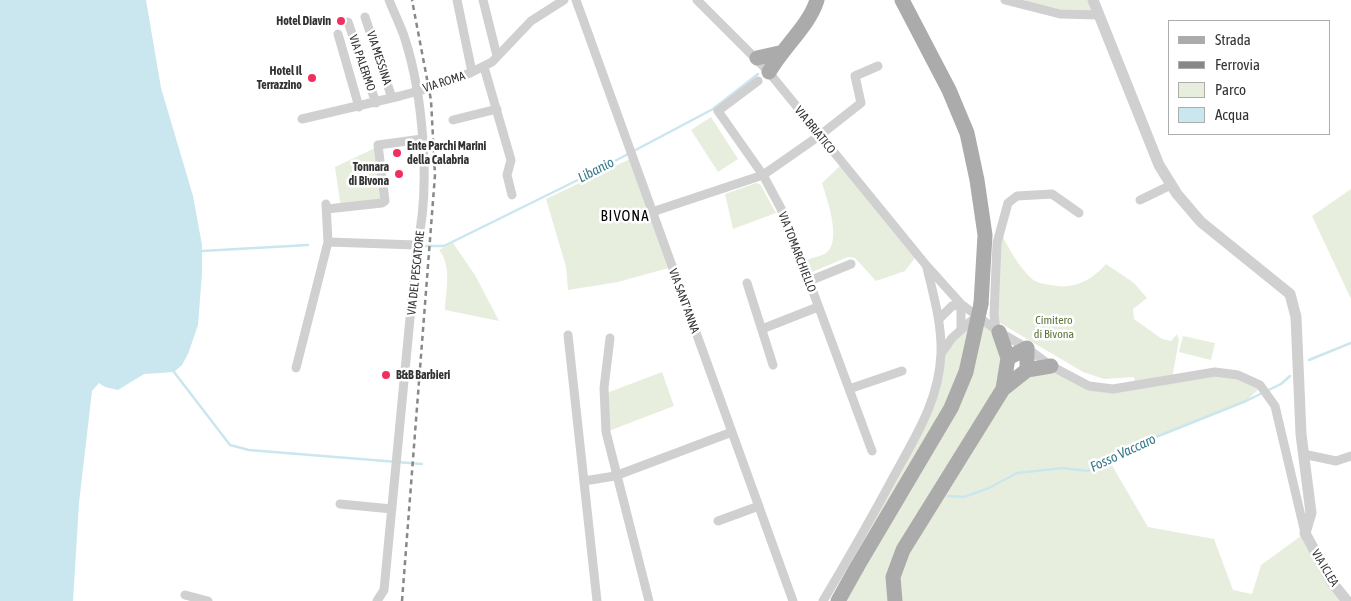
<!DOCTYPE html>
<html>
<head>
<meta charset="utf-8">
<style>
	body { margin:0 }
	#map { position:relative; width:1351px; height:601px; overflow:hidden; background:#fff; font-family:"Asap Condensed",sans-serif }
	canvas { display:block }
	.legend { position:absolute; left:1168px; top:20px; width:162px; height:115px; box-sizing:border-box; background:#fff; border:1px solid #adadad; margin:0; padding:6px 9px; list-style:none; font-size:15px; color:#333 }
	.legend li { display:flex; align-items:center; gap:10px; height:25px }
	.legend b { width:25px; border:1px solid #adadad }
</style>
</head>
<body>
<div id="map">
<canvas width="1351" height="601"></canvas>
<ul class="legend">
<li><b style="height:6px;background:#ababab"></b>Strada</li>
<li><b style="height:6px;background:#888"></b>Ferrovia</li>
<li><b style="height:14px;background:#e8eede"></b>Parco</li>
<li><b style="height:14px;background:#cae6ee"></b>Acqua</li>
</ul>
</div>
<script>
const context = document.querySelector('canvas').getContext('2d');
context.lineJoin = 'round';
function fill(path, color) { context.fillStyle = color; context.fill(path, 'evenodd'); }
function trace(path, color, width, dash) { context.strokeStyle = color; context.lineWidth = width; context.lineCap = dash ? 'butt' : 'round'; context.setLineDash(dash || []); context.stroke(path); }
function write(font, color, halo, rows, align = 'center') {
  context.font = font + ' "Asap Condensed",sans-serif'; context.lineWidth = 5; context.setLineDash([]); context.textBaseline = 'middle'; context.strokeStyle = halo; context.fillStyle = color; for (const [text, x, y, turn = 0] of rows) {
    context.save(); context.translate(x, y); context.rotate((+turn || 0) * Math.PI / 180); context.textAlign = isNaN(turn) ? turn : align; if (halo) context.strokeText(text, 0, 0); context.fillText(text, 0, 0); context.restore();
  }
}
const green = new Path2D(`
	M1026,0H1093L1099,15L1026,5Z
	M711,117L738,159L718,172L691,130Z
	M377,147L385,201L341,208L335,167Z
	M632,158L672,267L618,282L568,290L566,267L546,199Z
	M842,164L917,255L905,271L876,281L855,258L848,257L812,272L807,260C813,257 825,256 829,250C840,236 827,199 822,183Z
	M756,183L760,184L776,213L733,229L725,194Z
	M1351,189V299L1312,216Z
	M999,230C1009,248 1017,265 1032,279C1037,283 1045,284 1051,285C1073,290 1091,281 1106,264L1134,283L1147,298L1133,309L1134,319L1162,339L1171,341L1177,334L1179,340L1172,379L1215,372L1261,387L1246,401L1151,439L1110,462L1148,527L1214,539L1233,590L1252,594L1261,565L1305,533L1347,601H834L869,523L930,408L941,354L971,321L999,332L1003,388L1051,366L1089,386L1135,385L1134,377L1104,379L1083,372L995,320Z
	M453,243L475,275L499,321L445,310C446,290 452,266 439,250Z
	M1183,336L1215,343L1211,360L1179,352Z
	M662,372L674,406L606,432L604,394Z`);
const water = new Path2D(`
	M0,0H146L161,88L193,196L202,245V273L198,325L188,354L182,365L174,372L144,374L118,390L105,387L99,383L92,391L79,503L73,601H0Z`);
const stream = new Path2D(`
	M424,246H444L596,171L713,109L758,74
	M202,251L308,245
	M1309,360L1351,343
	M174,372L230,445L249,450L422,464
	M948,496L964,497L989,488L1017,473L1063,468L1087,471L1110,462L1151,439L1246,401L1281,384L1290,376`);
const minor = new Path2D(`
	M457,0L472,72
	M483,0L497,56
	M576,0L793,601
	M697,0L767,70L926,265L961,304L999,332L1027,348L1051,366L1089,386L1113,389L1215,372L1238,375L1260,385L1275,406L1305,533
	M1005,0L1060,14L1099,15
	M365,17L392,98
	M348,22L376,103
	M338,34L359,107
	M484,67L511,160L507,175L512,195
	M758,81L718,111L763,175L785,216L872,451
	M302,119L400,96L444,84L472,72L492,62L531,21L564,0
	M453,120L497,109
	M1140,200L1171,185
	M326,204L328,242L417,245
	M327,209L382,203L385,201L378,145L422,139
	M652,212L763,175L819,136L861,103L855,76L878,66
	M809,281L851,264
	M747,283L773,365
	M961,304V329
	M939,319L952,306L961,304
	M762,329L818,307
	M996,330L994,315L997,243L1008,203L1017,196L1052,194L1079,213
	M568,335L597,601
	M610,338L604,388L606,432L649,601
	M941,354L952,338L971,321L981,322
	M296,368L328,242
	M849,389L902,371
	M1303,454L1336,461L1351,456
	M584,481L615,476L732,432
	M340,504L392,509
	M718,521L759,506
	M185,595L208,601
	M377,601L384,590L417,245C431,188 423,95 405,39C401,26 394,13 389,0
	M823,601C848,559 872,517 895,474C916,436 939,400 941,354C942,325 934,297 927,268`);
const tertiary = new Path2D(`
	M1093,0L1159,165L1177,194L1201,222L1290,294L1296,317L1301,434L1311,513L1305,533L1331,581L1347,601`);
const primary = new Path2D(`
	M902,0L949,90L967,133L977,180L985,235L981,304
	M757,58L779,53
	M769,72C783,47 809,26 817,0
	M999,332L1008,358L1003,389
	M1008,358L1027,348V370
	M838,601L857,567
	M895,601L893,577L903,550L1003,389L1027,370L1051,366`);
const rail = new Path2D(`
	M402,601L435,175L431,100L412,0`);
const primaryBridge = new Path2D(`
	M857,567L951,408L966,372L981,304`);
const markers = [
	[341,21,5,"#f12e5d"],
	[312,78,5,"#f12e5d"],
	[397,153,5,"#f12e5d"],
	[399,174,5,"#f12e5d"],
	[386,375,5,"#f12e5d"]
];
const poiNames = [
	["Hotel Diavin",331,21],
	["Hotel Il",302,71],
	["Terrazzino",302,85],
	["Ente Parchi Marini",407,146,"left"],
	["della Calabria",407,160,"left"],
	["Tonnara",389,167],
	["di Bivona",389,181],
	["B&B Barbieri",396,375,"left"]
];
const streetNames = [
	["VIA MESSINA",379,58,72],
	["VIA PALERMO",362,63,71],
	["VIA ROMA",444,82,-18],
	["VIA BRIATICO",815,130,51],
	["VIA TOMARCHIELLO",797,252,69],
	["VIA DEL PESCATORE",416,273,-84],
	["VIA SANT'ANNA",684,301,70],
	["VIA ICLEA",1325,568,59]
];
const parkNames = [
	["Cimitero",1054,320],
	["di Bivona",1054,334]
];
const waterNames = [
	["Libanio",596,170,-27],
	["Fosso Vaccaro",1123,453,-25]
];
const quarterNames = [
	["BIVONA",625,216]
];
fill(green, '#e8eede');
fill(water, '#cae6ee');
trace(stream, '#cae6ee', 2.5);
trace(minor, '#d0d0d0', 9);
trace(tertiary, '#d0d0d0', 11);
trace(primary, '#ababab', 15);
trace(rail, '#888', 2.5, [5, 4]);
trace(primaryBridge, '#ababab', 15);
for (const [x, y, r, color] of markers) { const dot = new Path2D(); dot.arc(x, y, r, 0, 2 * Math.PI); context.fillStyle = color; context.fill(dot); trace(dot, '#fff', 2); }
write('bold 12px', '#333', '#fff', poiNames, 'right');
write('12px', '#333', '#fff', streetNames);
write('12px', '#5f733c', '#fff', parkNames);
write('italic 14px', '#367a8e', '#fff', waterNames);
context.letterSpacing = '1px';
write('15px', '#000', '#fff', quarterNames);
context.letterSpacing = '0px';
</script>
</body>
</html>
